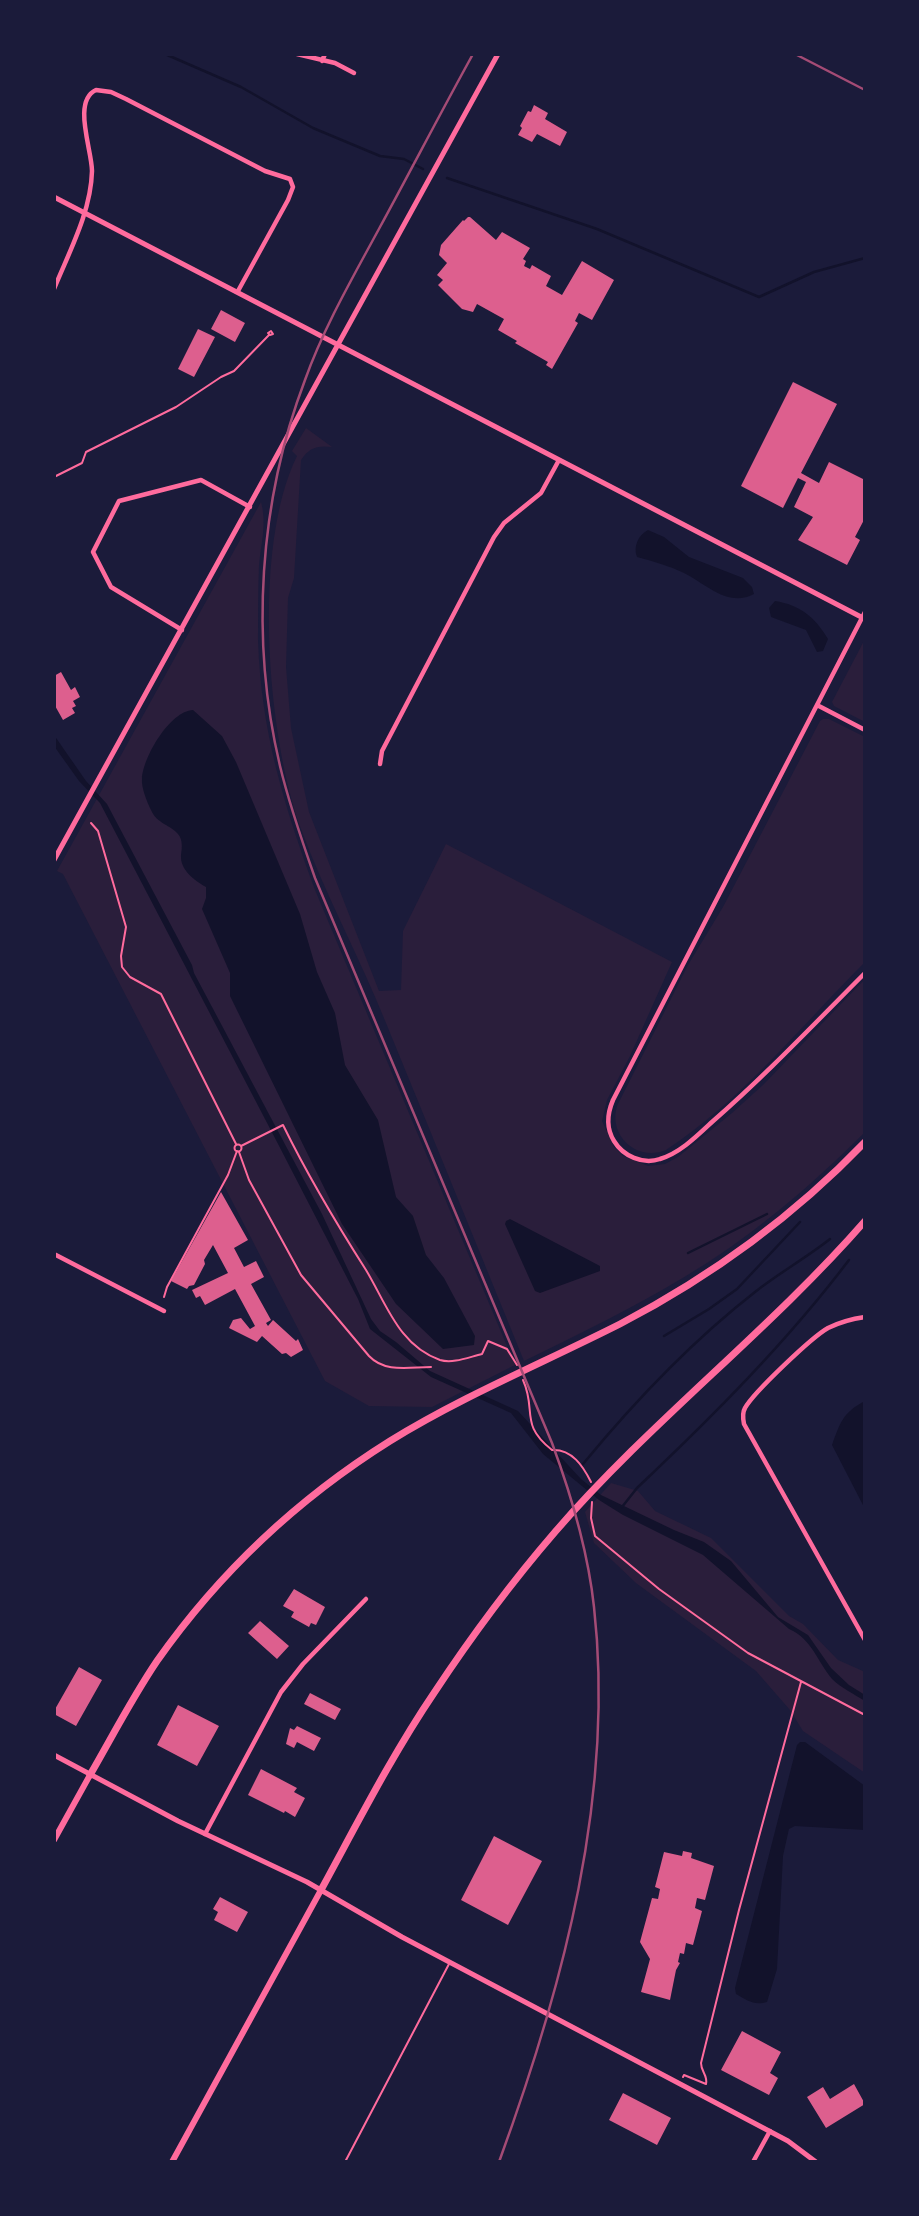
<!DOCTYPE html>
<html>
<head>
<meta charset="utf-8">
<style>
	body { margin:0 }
	#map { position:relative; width:919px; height:2216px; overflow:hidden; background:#1b1b3a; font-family:Rubik,sans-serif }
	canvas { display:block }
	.frame { position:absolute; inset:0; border:56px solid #1b1b3a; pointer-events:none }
</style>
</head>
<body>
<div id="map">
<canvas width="919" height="2216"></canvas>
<div class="frame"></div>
</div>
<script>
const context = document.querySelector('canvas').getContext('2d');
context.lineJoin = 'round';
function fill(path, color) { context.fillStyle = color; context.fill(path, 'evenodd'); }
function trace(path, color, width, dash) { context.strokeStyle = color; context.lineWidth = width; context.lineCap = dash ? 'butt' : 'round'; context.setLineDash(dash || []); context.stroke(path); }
const green = new Path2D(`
	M306,428L332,447C317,445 309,448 301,460L294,578L288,598L286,667L291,728L309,812L379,991L401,990L403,931L446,844L672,962L630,1056L607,1100L602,1121L614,1147L623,1156L648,1166L665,1164L678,1157L732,1113L764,1084L865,979V1132C810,1187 749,1239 681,1279C631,1309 577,1335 524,1361C478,1248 432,1135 386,1023C360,958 326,896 301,829C267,736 252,547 297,456L292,451Z
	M261,502C267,523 261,543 259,565C258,590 258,615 258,640C261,732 284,805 315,890L515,1365L432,1407L369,1406L325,1381L63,874L57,871Z
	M865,639V722L834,706L832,702Z
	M823,719H829L865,737V962C800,1027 743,1099 666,1150C637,1162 608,1136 617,1106L688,965L723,907L820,721Z
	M611,1483L638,1491L655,1511L711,1538L789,1616L803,1624L838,1660L865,1672V1773L803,1731L790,1710L756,1671L636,1583L594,1543L585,1512Z`);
const water = new Path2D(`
	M648,530L664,537L689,557L743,578L752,587L754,594C728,608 706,584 684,573C669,566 653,561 637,557C633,547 638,535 648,530Z
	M775,601C800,605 815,617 828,639L823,651L817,652L806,630L771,617L769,608Z
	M193,710L222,736L236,762L300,914L317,972L335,1013L345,1065L378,1120L396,1197L413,1216L426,1255L444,1278L475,1336L474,1345L443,1349L396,1304L342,1224L230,996V973L202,909L206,898V887C194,880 180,870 181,855C182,848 183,840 178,834C171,825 157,824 151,810C147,802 141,787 142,779C143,757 170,711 193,710Z
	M54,735L86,781L107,804L192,965L194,973L322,1214L371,1319L380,1331L396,1342L430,1371L518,1411L581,1479L601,1495L674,1530L704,1542L731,1561L778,1617L808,1635L831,1668L849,1685L865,1695V1701C854,1694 841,1688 832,1679C817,1661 812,1639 789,1629L703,1555L623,1515L599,1500L543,1454L511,1413L431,1377L370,1329L358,1299L277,1142L100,803L79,781L54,746Z
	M510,1219L600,1266V1271L540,1293L535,1291L505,1224L506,1221Z
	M865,1401V1509L832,1445C840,1423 843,1412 865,1401Z
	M800,1742H805L865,1786V1830L795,1826L789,1829L783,1856L777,1969L767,2002C754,2006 747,2000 736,1994L735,1988L797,1745Z`);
const stream = new Path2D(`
	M165,54L241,87L313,128L380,156L404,159L423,169
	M447,178L597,229L759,297L814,272L865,258
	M688,1253L767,1214
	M664,1336L709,1309L737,1289L800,1222
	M583,1464C634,1402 691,1342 755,1292C779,1273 806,1258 830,1239
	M622,1507L637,1488C713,1416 786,1343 849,1260`);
const building = new Path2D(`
	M534,105L548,113L545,119L567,132L560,146L537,134L532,142L518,135L522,128L520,126L528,111L531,112Z
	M468,217H470L496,240L502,232L530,248L523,259L526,261L524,266L530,269L532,265L551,276L546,286L562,295L582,261L614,280L592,320L579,313L575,321L578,323L552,369L546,365L548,362L515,343L517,341L498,330L504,319L477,304L473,312L462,309L438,285L443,280L437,275L447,263L439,255L441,245L463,220L464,221Z
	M221,310L245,323L235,342L211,329Z
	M198,329L215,337L194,377L178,369Z
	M793,382L837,404L801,473L819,483L829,462L865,480V518L855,537L860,540L847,565L798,540L813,517L794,507L806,482L798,478L783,508L741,486Z
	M61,672L71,690L75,687L80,697L73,701L76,706L72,708L75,713L63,720L54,704V676Z
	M221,1192L248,1240L234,1248L244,1267L256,1261L264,1277L251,1284L271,1320L266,1323L268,1326L273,1320L296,1341L298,1339L303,1350L291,1357L286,1353L282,1354L262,1336L257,1342L229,1328L233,1320L241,1318L250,1329L255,1326L235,1289L205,1305L200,1296L196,1298L192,1290L228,1273L213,1245L204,1260L205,1264L194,1285L189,1286L187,1289L171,1281Z
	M294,1589L325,1607L316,1625L311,1623L309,1627L291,1617L294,1612L283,1606Z
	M260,1621L289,1646L277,1659L248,1633Z
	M79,1667L102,1680L76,1726L54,1714V1711Z
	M310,1693L341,1709L335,1720L304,1704Z
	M178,1705L219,1726L197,1766L157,1745Z
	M297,1726L321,1738L314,1751L297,1742L294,1748L286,1744L290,1728L294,1730Z
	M261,1769L297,1788L294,1792L305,1798L295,1817L285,1811L284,1813L248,1795Z
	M494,1836L542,1861L508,1925L461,1900Z
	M683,1851L692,1853L691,1858L714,1866L705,1900L697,1898L695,1908L702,1911L693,1945L686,1943L684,1954L680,1953L678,1962L680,1963L676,1970L670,2000L641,1992L650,1959L640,1942L652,1898L658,1899L660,1889L655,1887L664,1852L682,1856Z
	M220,1897L248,1912L237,1932L214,1920L218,1912L213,1909Z
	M742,2031L781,2052L770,2073L778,2078L769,2095L721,2070Z
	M854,2084L865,2104L826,2128L807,2097L823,2087L830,2099Z
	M623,2093L671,2118L657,2145L609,2120Z`);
const path = new Path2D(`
	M271,331L273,334L270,335L268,333Z
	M54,477L82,463L86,452L176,407L221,377L234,371L269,335
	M91,823L98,831L126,927L121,956L122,967L130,977L161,994L236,1144
	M234.5 1148a3.5 3.5 0 1 1 7 0a3.5 3.5 0 1 1-7 0Z
	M241,1146L283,1125C308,1176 336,1223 366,1270C386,1303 399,1346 440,1360C453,1364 469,1357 482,1354L488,1341L507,1349L517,1365
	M239,1152L249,1180L301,1275L369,1356C385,1373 409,1367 431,1367
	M164,1297L167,1287L228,1175L237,1151
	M523,1380C537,1411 519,1424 552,1450C572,1449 583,1466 591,1482
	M592,1502L591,1518L595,1536L659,1589L748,1653L865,1715
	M683,2077L684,2075L706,2084C708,2075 701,2072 701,2063L739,1910L801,1682`);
const service = new Path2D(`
	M345,2162L449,1964`);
const minor = new Path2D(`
	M297,54L335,63L354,73
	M322,61L325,54
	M54,289C69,252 91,212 92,171C92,150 72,101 96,90L111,92L126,99L265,171L290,179L293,187L288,200L238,291
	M865,612L613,1100C607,1114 606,1128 614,1141C623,1156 643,1165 660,1159C680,1153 697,1136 712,1122C766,1075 815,1023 865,973
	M182,630L111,587L93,552L119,501L201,480L250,507
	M817,705L865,730
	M380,764L382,751L494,537L504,523L541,493L559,460
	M54,1254L164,1311
	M865,1317C851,1319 840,1322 828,1328C812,1337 754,1392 745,1408C742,1413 743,1419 744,1424L865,1640
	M205,1834L281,1692L303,1664L366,1599
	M753,2162L770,2131`);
const tertiary = new Path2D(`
	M54,1755L178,1821L307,1882L402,1937L788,2141L816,2162`);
const secondary = new Path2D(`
	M54,197L865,619
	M54,860L498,54`);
const primary = new Path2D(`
	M54,1840L90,1775
	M172,2162L321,1890`);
const motorway = new Path2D(`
	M90,1775C112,1737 132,1698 157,1661C219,1573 299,1498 390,1441C463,1396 543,1363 620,1324C710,1277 794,1216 865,1142
	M321,1890C357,1824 392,1755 434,1693C471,1637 511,1583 555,1532C651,1421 769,1331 865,1221`);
const rail = new Path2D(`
	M473,54C441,112 411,170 380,227C353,277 324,327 305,380C259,501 250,640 280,766C289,804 302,841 315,878L552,1443C572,1497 588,1551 594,1607C615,1795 563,1987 499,2162
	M795,54L865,90`);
fill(green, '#2a1e3b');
fill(water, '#12122b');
trace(stream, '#12122b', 2.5);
fill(building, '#dd5f8e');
trace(path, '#ff6b9d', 2);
trace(service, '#ff6b9d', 2);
trace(minor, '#ff6b9d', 4.5);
trace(tertiary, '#ff6b9d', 5);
trace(secondary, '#ff6b9d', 5);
trace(primary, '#ff6b9d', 6);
trace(motorway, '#ff6b9d', 7);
trace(rail, '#a44b75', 2.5);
</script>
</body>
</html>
